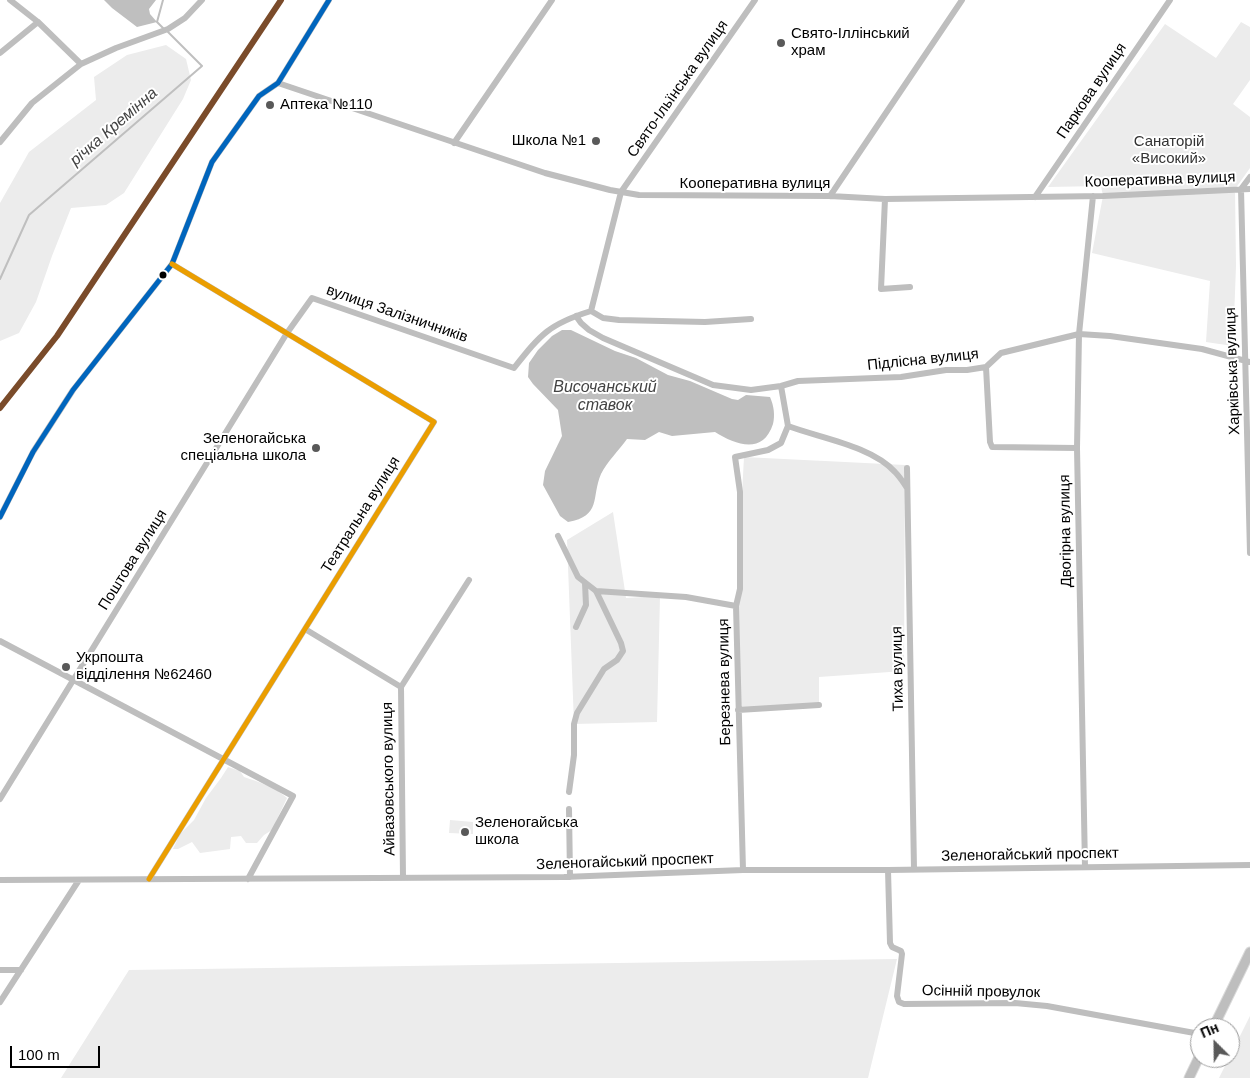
<!DOCTYPE html>
<html>
<head>
<meta charset="utf-8">
<style>
	body { margin:0 }
	#map { position:relative; width:1250px; height:1078px; overflow:hidden; background:#fff; font-family:Arial,sans-serif }
	canvas { display:block }
	.north { position:absolute; left:1190px; top:1018px; width:50px; height:50px; box-sizing:border-box; background:#fff; border:1px solid #999; border-radius:50%; rotate:337deg; font-size:14px; font-weight:700; line-height:20px; text-align:center; color:#000 }
	.north::after { content:''; display:block; margin:auto; width:18px; height:22px; background:#595959; clip-path:polygon(50% 0,100% 100%,50% 72%,0 100%) }
	.scale { position:absolute; left:10px; top:1046px; width:90px; height:22px; box-sizing:border-box; border:2px solid #000; border-top:0; padding-left:6px; font-size:15px; line-height:18px; white-space:nowrap; color:#000; -webkit-text-stroke:4px #fff; paint-order:stroke }
</style>
</head>
<body>
<div id="map">
<canvas width="1250" height="1078"></canvas>
<div class="north">Пн</div>
<div class="scale">100 m</div>
</div>
<script>
const context = document.querySelector('canvas').getContext('2d');
context.lineJoin = 'round';
function fill(path, color) { context.fillStyle = color; context.fill(path, 'evenodd'); }
function trace(path, color, width, dash) { context.strokeStyle = color; context.lineWidth = width; context.lineCap = dash ? 'butt' : 'round'; context.setLineDash(dash || []); context.stroke(path); }
function write(font, color, halo, rows, align = 'center') {
  context.font = font + ' Arial,sans-serif'; context.lineWidth = 4; context.setLineDash([]); context.textBaseline = 'middle'; context.strokeStyle = halo; context.fillStyle = color; for (const [text, x, y, turn = 0] of rows) {
    context.save(); context.translate(x, y); context.rotate((+turn || 0) * Math.PI / 180); context.textAlign = isNaN(turn) ? turn : align; if (halo) context.strokeText(text, 0, 0); context.fillText(text, 0, 0); context.restore();
  }
}
const green = new Path2D(`
	M1241,22L1250,27V80L1233,104L1250,117V168L1235,189L1236,266L1233,346L1206,342L1210,281L1092,253L1103,196L1101,186L1048,187L1165,24L1216,58Z
	M166,45L186,59L191,80L183,99L124,193L106,205L71,208L52,256L36,302L19,333L0,341V203L29,152L96,100L94,77L127,55Z
	M744,457L905,465L904,671L819,677V705L738,710L736,606Z
	M613,512L626,598L660,596L657,722L574,724L567,540Z
	M228,767L240,771L244,777C259,782 275,787 287,798L272,830L264,835L257,843H246L241,836L231,837L230,849L200,853L192,842L178,849H173L180,834L194,820L206,798L221,778Z
	M450,820L473,822V834L449,833Z
	M897,959L868,1078H61L129,970Z
	M1250,1016V1078H1219Z`);
const water = new Path2D(`
	M104,0H156L149,9L150,14L157,22L137,27L112,8Z
	M562,330H571L615,351L636,358L668,375L690,381L732,399L738,400L746,395L770,397C774,406 775,415 773,424C763,455 736,445 715,432L672,436L659,432L645,440L627,439C619,450 607,462 601,474C591,497 602,516 568,522L560,516L543,485L545,471L562,436L558,410L533,384L528,377L529,363L538,350L552,336Z`);
const stream = new Path2D(`
	M163,0L157,22L164,29
	M0,279L29,215L202,66L168,32`);
const minor = new Path2D(`
	M10,0L38,22L81,64
	M0,53L38,22
	M278,83L545,173L610,190L639,195L830,196L885,199L1103,196L1250,189
	M0,142L32,103L81,64L116,48L168,29L185,18L202,0
	M454,143L552,0
	M1250,177L1241,189L1250,553
	M830,196L962,0
	M1035,197L1170,0
	M885,199L881,289L910,287
	M591,311L621,192L755,0
	M576,316L581,323L589,330L603,338L713,385L751,390L781,386L798,381L901,377L946,370H967L986,367L1001,353L1079,334L1110,336L1202,349L1250,362
	M986,367L990,442L992,447L1077,448
	M788,426C820,438 872,446 895,472C900,477 903,482 907,488
	M907,468L914,869
	M0,517L33,452L73,390L172,264L212,162L259,96L278,83L329,0
	M558,536L578,577L596,591L621,643L623,651L617,660L604,669L577,713L574,724V755L569,792
	M596,591L686,597L736,606L743,870
	M736,606L740,589V492L735,457L768,450L781,443L788,426L781,386
	M576,627L586,605L585,583
	M305,629L401,687
	M0,641L293,796L248,879
	M738,710L819,705
	M0,799L287,333L312,298L514,368C541,334 549,324 591,311L603,318L619,320L705,322L751,319
	M569,809L570,877
	M1085,867L1077,448L1079,334L1093,196
	M888,870L890,943L892,947L901,951L902,954L897,996L899,1002L904,1004L1015,1003L1047,1006L1200,1034
	M403,878L401,687L469,580
	M149,879L434,422L172,264
	M0,880L564,877L743,870H888L1250,865
	M0,970H21
	M0,1002L79,880`);
const highway = new Path2D(`
	M1213,1028L1250,952
	M1189,1078L1200,1055`);
const bus1 = new Path2D(`
	M0,517L33,452L73,390L172,264L212,162L259,96L278,83L329,0`);
const bus2 = new Path2D(`
	M149,879L434,422L172,264`);
const rail1 = new Path2D(`
	M0,408L57,336L281,0`);
const markers = [
	[781,43,5,"#595959"],
	[270,105,5,"#595959"],
	[596,141,5,"#595959"],
	[163,275,4.5,"#000"],
	[316,448,5,"#595959"],
	[66,667,5,"#595959"],
	[465,832,5,"#595959"]
];
const poiNames = [
	["Свято-Іллінський",791,34],
	["храм",791,51],
	["Аптека №110",280,105],
	["Школа №1",586,141,"right"],
	["Зеленогайська",306,439,"right"],
	["спеціальна школа",306,456,"right"],
	["Укрпошта",76,658],
	["відділення №62460",76,675],
	["Зеленогайська",475,823],
	["школа",475,840]
];
const streetNames = [
	["Свято-Ільїнська вулиця",678,89,-55],
	["Паркова вулиця",1092,91,-56],
	["Кооперативна вулиця",1160,180,-2],
	["Кооперативна вулиця",755,184],
	["вулиця Залізничників",397,314,19],
	["Підлісна вулиця",923,360,-6],
	["Харківська вулиця",1233,371,-92],
	["Театральна вулиця",361,515,-58],
	["Двогірна вулиця",1066,531,-91],
	["Поштова вулиця",133,560,-58],
	["Тиха вулиця",898,669,-91],
	["Березнева вулиця",725,682,-91],
	["Айвазовського вулиця",389,779,-91],
	["Зеленогайський проспект",1030,855,-1],
	["Зеленогайський проспект",625,862,-2],
	["Осінній провулок",981,992,1]
];
const parkNames = [
	["Санаторій",1169,142],
	["«Високий»",1169,159]
];
const waterNames = [
	["річка Кремінна",114,127,-41],
	["Височанський",605,388],
	["ставок",605,406]
];
fill(green, '#ececec');
fill(water, '#bfbfbf');
trace(stream, '#bfbfbf', 2);
trace(highway, '#dbdbdb', 11);
trace(minor, '#bebebe', 6);
trace(highway, '#bebebe', 9);
trace(bus1, '#0065bd', 5);
trace(bus2, '#eb9e00', 5);
trace(rail1, '#7a4b2a', 6);
for (const [x, y, r, color] of markers) { const dot = new Path2D(); dot.arc(x, y, r, 0, 2 * Math.PI); context.fillStyle = color; context.fill(dot); trace(dot, '#fff', 2); }
write('15px', '#000', '#fff', poiNames, 'left');
write('15px', '#000', '#fff', streetNames);
write('15px', '#333', '#fff', parkNames);
write('italic 16px', '#444', '#fff', waterNames);
</script>
</body>
</html>
